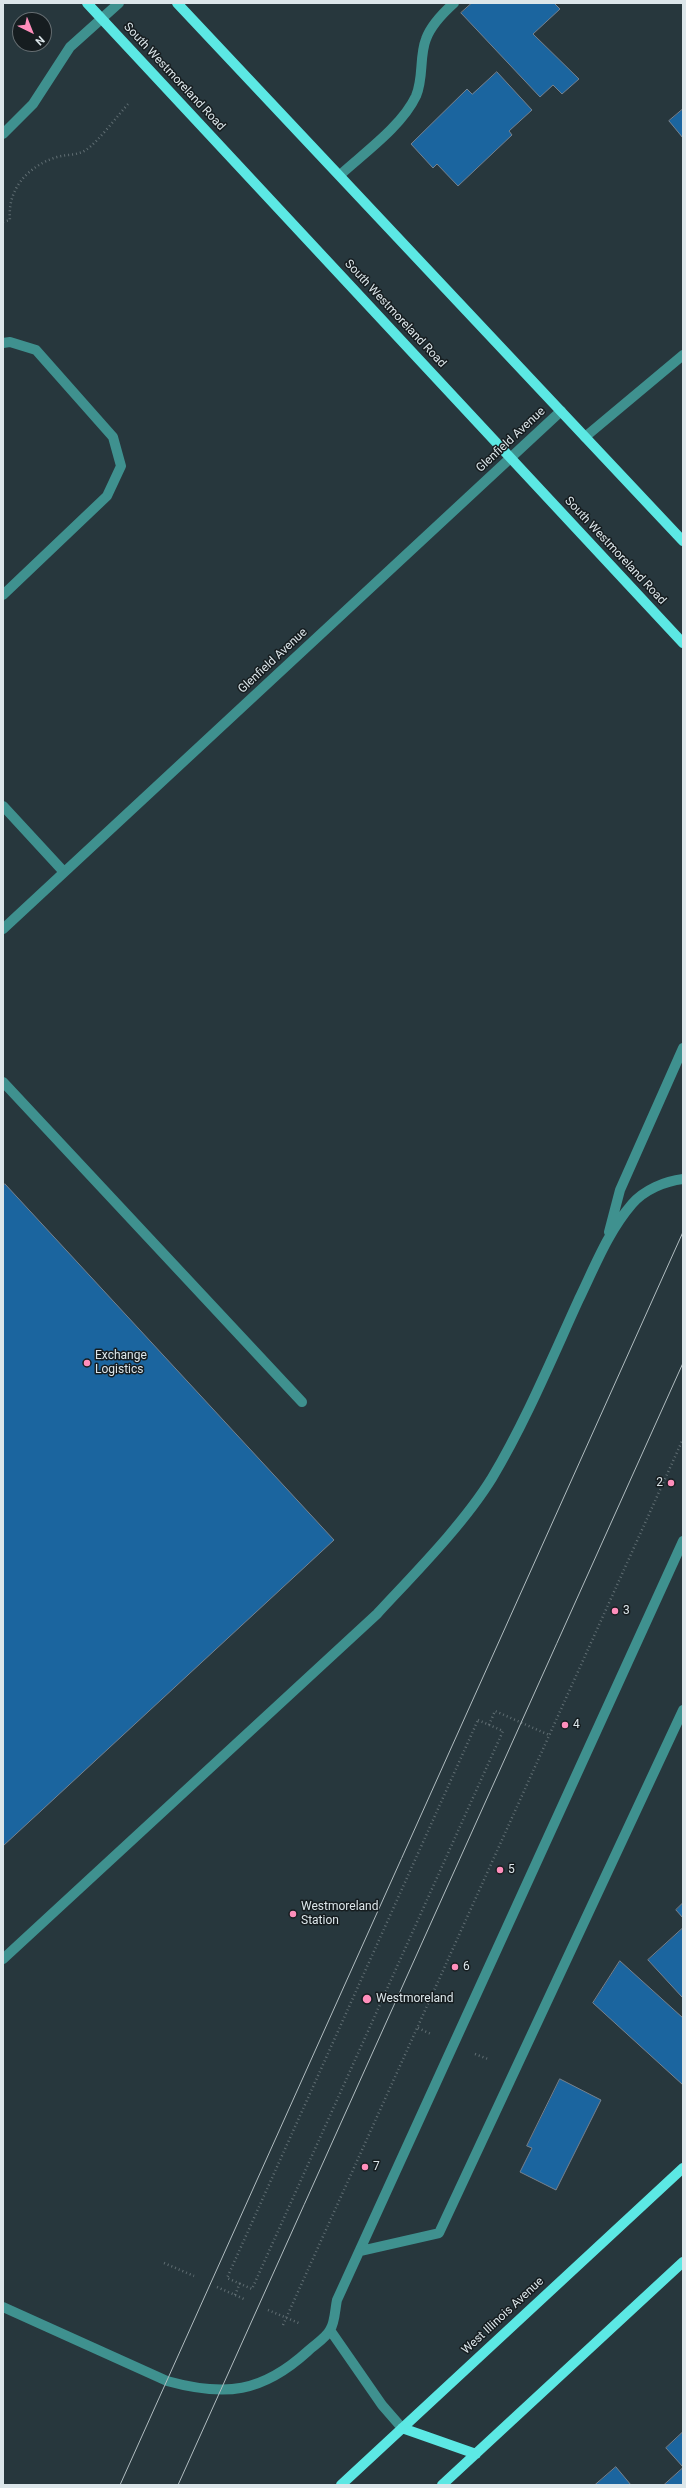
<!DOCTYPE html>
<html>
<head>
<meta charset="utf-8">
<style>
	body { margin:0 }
	#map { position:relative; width:686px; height:2488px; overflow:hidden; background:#27373d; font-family:Roboto,sans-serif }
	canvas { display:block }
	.frame { position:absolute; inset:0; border:4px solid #dce6ea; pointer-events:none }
	.north { position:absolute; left:12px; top:12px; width:40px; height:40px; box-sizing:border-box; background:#161d20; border:1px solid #656d71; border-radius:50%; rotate:137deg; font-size:11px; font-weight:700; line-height:16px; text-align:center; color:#dce6ea }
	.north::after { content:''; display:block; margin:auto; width:14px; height:18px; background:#ff8ebb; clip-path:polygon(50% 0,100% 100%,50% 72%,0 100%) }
</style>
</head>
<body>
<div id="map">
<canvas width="686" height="2488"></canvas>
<div class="frame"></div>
<div class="north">N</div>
</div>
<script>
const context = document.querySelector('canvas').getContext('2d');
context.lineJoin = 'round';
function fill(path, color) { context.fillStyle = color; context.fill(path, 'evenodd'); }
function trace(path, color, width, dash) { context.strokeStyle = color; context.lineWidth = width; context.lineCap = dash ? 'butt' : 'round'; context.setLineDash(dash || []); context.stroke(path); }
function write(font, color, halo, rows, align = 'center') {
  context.font = font + ' Roboto,sans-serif'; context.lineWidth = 3; context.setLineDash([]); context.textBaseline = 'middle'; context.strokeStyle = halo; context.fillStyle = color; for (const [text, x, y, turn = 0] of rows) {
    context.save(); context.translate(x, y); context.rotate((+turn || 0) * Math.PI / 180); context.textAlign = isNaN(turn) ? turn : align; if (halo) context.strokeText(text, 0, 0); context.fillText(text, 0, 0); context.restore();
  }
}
const building = new Path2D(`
	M472,3H554L560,9L533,34L579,79L562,94L553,85L540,97L461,13Z
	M497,72L532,110L509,131L512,135L458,186L437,164L433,168L411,144L467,89L472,94Z
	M683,109V138L669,121Z
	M5,1184L334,1540L3,1846V1186Z
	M683,1903V1918L676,1910Z
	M683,1928V1997H682L648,1960Z
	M620,1961L683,2018V2085L593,2003Z
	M560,2079L601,2100L556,2190L520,2172L532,2148L527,2146Z
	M683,2432V2467L666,2448Z
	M616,2467L631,2485H595Z
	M683,2468V2485H664Z`);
const path = new Path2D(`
	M3,222L10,220C7,189 28,166 57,157C67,154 76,156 86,150C98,142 118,115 129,103
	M478,1720L503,1731L252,2289L227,2278Z
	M489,1725L495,1711L549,1735
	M418,2028L431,2034
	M475,2054L488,2059
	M164,2263L194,2276
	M217,2287L244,2299
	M235,2295L240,2283
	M268,2310L301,2324
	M283,2325L683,1439`);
const minor = new Path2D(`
	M3,134L33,104L70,47L119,3
	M340,175C364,153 402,126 416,96C424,77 419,57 426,39C431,25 444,12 454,3
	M3,343L10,342L36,350L113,437L121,466L107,496L3,595
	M585,437L683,355
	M3,806L64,872
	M3,929L561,411
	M3,1082L302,1402
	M609,1232L620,1190L683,1048
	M3,1959L377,1614C414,1574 463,1525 492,1478C526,1421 552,1358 579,1299C595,1266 608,1232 632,1204C644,1190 665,1181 683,1179
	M360,2251L439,2233L683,1710
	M3,2307L167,2381C225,2397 262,2393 308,2351C314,2345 326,2338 330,2330C335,2323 335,2309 337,2300L683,1541
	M330,2330L382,2405L402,2428`);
const major = new Path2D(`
	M87,3L683,643
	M177,3L683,541
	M402,2428L476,2454
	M341,2485L683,2168
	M442,2485L683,2262`);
const tram = new Path2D(`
	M120,2485L683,1232
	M178,2485L683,1363`);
const markers = [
	[87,1363,4,"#ff8ebb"],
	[671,1483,4,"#ff8ebb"],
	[615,1611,4,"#ff8ebb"],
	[565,1725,4,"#ff8ebb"],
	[500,1870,4,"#ff8ebb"],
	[293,1914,4,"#ff8ebb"],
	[455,1967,4,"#ff8ebb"],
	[367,1999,5,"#ff8ebb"],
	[365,2167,4,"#ff8ebb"]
];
const streetNames = [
	["South Westmoreland Road",174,77,47],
	["South Westmoreland Road",395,314,47],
	["Glenfield Avenue",511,440,-43],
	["South Westmoreland Road",615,551,47],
	["Glenfield Avenue",273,661,-43],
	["West Illinois Avenue",503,2316,-43]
];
const poiNames = [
	["Exchange",95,1356],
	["Logistics",95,1370],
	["2",663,1483,"right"],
	["3",623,1611],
	["4",573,1725],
	["5",508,1870],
	["Westmoreland",301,1907],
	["Station",301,1921],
	["6",463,1967],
	["Westmoreland",376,1999],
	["7",373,2167]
];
fill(building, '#1b659f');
trace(building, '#76828f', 1);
trace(path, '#606e73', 2.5, [1, 3]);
trace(minor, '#3f918f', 10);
trace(major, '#5ce8e4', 10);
trace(tram, '#b1bdc1', 1);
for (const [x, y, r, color] of markers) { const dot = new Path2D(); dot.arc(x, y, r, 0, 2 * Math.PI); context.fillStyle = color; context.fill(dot); trace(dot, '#161d20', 1.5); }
write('12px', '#dce6ea', '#161d20', streetNames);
write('12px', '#dce6ea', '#161d20', poiNames, 'left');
</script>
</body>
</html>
